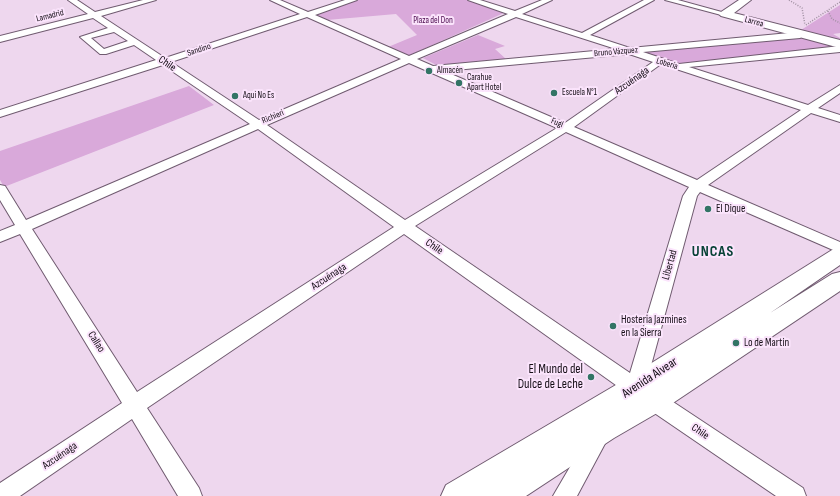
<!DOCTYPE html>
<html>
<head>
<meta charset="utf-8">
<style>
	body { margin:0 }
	canvas { display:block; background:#eed7ee }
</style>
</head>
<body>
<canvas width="840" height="496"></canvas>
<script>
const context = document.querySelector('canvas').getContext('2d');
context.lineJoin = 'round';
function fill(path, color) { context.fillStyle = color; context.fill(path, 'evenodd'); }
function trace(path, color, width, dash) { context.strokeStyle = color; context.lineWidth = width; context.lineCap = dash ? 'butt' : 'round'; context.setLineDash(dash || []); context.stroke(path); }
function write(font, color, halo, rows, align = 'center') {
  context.font = font + ' "Sofia Sans Condensed",sans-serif'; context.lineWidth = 4; context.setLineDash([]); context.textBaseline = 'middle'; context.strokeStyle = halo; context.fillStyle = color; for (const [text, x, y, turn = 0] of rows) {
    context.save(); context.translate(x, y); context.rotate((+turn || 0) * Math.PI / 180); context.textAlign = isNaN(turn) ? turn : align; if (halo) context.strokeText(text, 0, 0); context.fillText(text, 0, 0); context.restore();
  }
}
const green = new Path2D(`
	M358,0H468L506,12L408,56L388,47L417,35L396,14L327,20L314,14Z
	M840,5V33L833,34L840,38V40L802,34L801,30Z
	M478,35L505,46L495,49L506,59L438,66L423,58Z
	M801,36L840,46L676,64L640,52Z
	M189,86L214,105L4,187L0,180V151Z`);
const path = new Path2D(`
	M789,0L802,8L805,25
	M828,11L832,19L840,23
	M806,25L840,2`);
const minor = new Path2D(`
	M68,0H77L95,12L143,0H156L101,16L165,58L300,14L270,0H280L308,12L345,0H357L315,15L409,56L508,14L468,0H480L515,11L542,0H552L522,14L582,33L644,0H654L590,35L630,48L800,32L804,35L800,38L643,52L679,64L840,46V52L689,67L808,105L840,85V93L818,108L840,115V122L811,113L708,185L840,242V253L700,192L697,196L646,384L803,488L806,496H776L628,395L627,393L404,234L147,408L199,488L202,496H178L132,419L20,496H0V483L122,403L20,234L0,242V231L15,225L0,200V185L5,186L26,220L250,124L163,65L0,117V110L156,60L134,45L106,54H100L80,37L108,28L93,18L0,42V36L88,14ZM307,17L401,59L259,120L171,62ZM516,17L616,49L433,66L417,59ZM114,32L128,41L104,49L91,38ZM629,54L653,62L565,123L444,71ZM409,63L557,128L405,220L267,125ZM661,64L801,110L697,180L574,127ZM258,129L394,227L137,392L32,229ZM566,132L689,187L683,196L630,373L415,226Z
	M665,0H678L729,14L725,16Z
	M598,428L605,431L608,438L577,496H553L591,431Z`);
const secondary = new Path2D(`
	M739,0H751L734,13L840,40V48L721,16L719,14L721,12Z
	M840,247V265L770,313L832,274L840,272V291L664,409L614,438L526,496H441L446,485L626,379L832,250Z`);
const markers = [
	[429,71,4,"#327465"],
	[459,83,4,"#327465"],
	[554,93,4,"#327465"],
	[235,96,4,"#327465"],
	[708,209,4,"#327465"],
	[613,326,4,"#327465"],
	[736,343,4,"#327465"],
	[591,377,4,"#327465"]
];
const farStreetnames = [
	["Lamadrid",50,16,-14],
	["Larrea",754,22,15],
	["Sandino",199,50,-18],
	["Bruno Vázquez",616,52,-5],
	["Lobería",667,64,17],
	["Richieri",273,117,-23],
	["Fugl",557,123,23]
];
const farParknames = [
	["Plaza del Don",433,21]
];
const farPoinames = [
	["Almacén",437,71],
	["Carahue",467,78],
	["Apart Hotel",467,88],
	["Escuela N°1",562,93],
	["Aqui No Es",243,96]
];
const streetNames = [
	["Chile",167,64,34],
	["Azcuénaga",632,81,-35],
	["Chile",434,247,35],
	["Libertad",670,265,-74],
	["Azcuénaga",329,277,-33],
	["Callao",96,342,58],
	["Chile",700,432,34],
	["Azcuénaga",60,456,-34]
];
const poiNames = [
	["El Dique",716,209],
	["Hosteria Jazmines",621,320],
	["en la Sierra",621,333],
	["Lo de Martin",744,343]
];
const nearPoinames = [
	["El Mundo del",583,370],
	["Dulce de Leche",583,385]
];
const nearStreetnames = [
	["Avenida Alvear",650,378,-33]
];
const districtNames = [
	["UNCAS",713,252]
];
fill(green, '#d9a9da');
trace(minor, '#705b70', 2);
trace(secondary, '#705b70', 2);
trace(path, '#a190a2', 1.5, [1, 1.5]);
fill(minor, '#fff');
fill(secondary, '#fff');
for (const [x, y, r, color] of markers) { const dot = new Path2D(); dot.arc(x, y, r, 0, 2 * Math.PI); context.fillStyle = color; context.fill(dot); trace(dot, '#fbe4fc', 1.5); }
write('9px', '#150e16', '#fbe4fc', farStreetnames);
write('9px', '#49084c', '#fbe4fc', farParknames);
write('9px', '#150e16', '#fbe4fc', farPoinames, 'left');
write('11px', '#150e16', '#fbe4fc', streetNames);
write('11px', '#150e16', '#fbe4fc', poiNames, 'left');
write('13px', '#150e16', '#fbe4fc', nearPoinames, 'right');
write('13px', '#150e16', '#fbe4fc', nearStreetnames);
context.letterSpacing = '1px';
write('bold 15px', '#074236', '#fbe4fc', districtNames);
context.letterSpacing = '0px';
</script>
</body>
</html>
